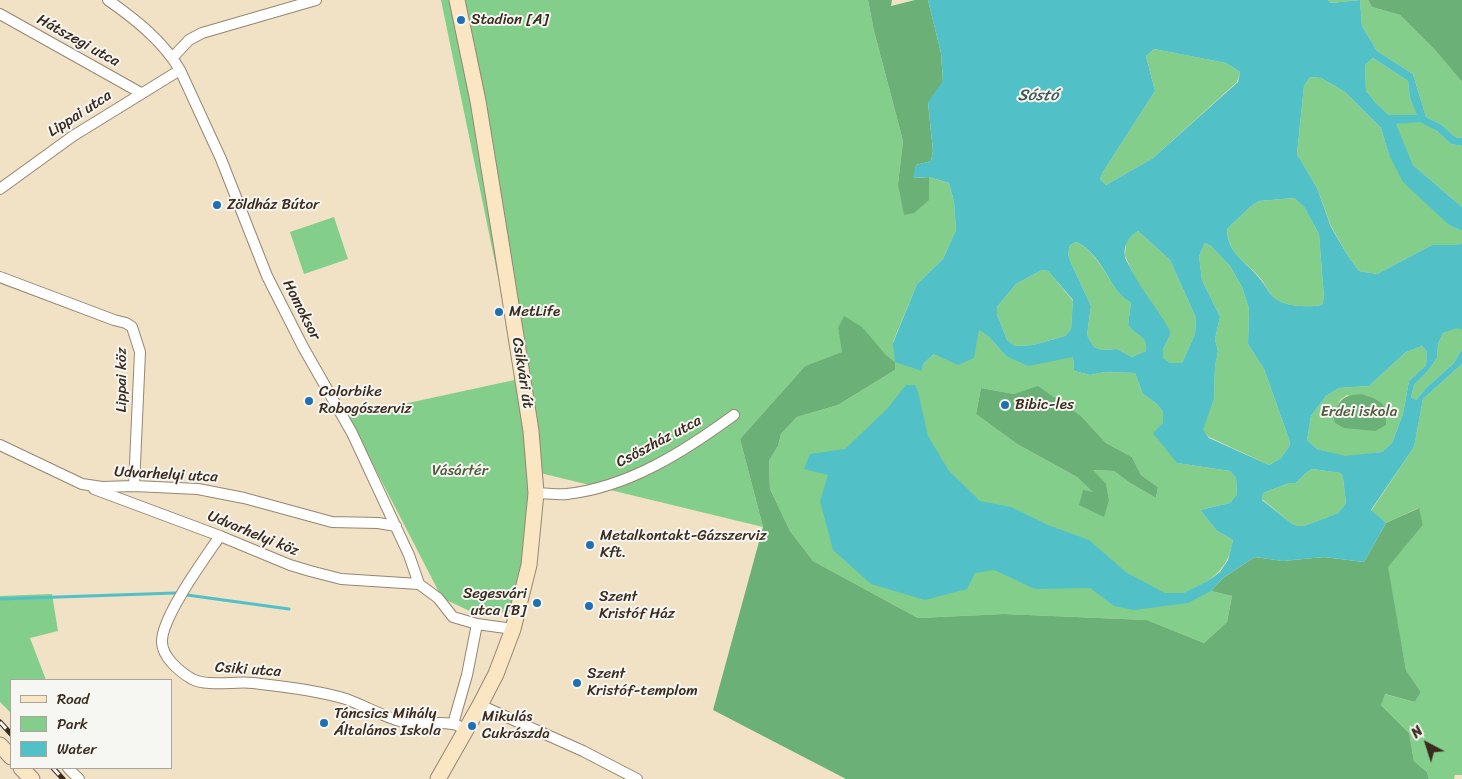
<!DOCTYPE html>
<html>
<head>
<meta charset="utf-8">
<style>
	body { margin:0 }
	#map { position:relative; width:1462px; height:779px; overflow:hidden; background:#f1e1c5; font-family:Sriracha,sans-serif }
	canvas { display:block }
	.legend { position:absolute; left:10px; top:679px; width:162px; height:90px; box-sizing:border-box; background:#f6f6f2; border:1px solid #aba49d; margin:0; padding:6px 9px; list-style:none; font-size:15px; color:#3b2a1e }
	.legend li { display:flex; align-items:center; gap:10px; height:25px }
	.legend b { width:25px; border:1px solid #aba49d }
	.north { position:absolute; left:1402px; top:719px; width:50px; height:50px; -webkit-text-stroke:4px #f6f6f2; paint-order:stroke; rotate:320deg; font-size:14px; font-weight:700; line-height:20px; text-align:center; color:#3b2a1e }
	.north::after { content:''; display:block; margin:auto; width:18px; height:22px; background:#3b2a1e; clip-path:polygon(50% 0,100% 100%,50% 72%,0 100%) }
</style>
</head>
<body>
<div id="map">
<canvas width="1462" height="779"></canvas>
<ul class="legend">
<li><b style="height:6px;background:#fbe6c3"></b>Road</li>
<li><b style="height:14px;background:#84ce8b"></b>Park</li>
<li><b style="height:14px;background:#52c0c7"></b>Water</li>
</ul>
<div class="north">N</div>
</div>
<script>
const context = document.querySelector('canvas').getContext('2d');
context.lineJoin = 'round';
function fill(path, color) { context.fillStyle = color; context.fill(path, 'evenodd'); }
function trace(path, color, width, dash) { context.strokeStyle = color; context.lineWidth = width; context.lineCap = dash ? 'butt' : 'round'; context.setLineDash(dash || []); context.stroke(path); }
function write(font, color, halo, rows, align = 'center') {
  context.font = font + ' Sriracha,sans-serif'; context.lineWidth = 4; context.setLineDash([]); context.textBaseline = 'middle'; context.strokeStyle = halo; context.fillStyle = color; for (const [text, x, y, turn = 0] of rows) {
    context.save(); context.translate(x, y); context.rotate((+turn || 0) * Math.PI / 180); context.textAlign = isNaN(turn) ? turn : align; if (halo) context.strokeText(text, 0, 0); context.fillText(text, 0, 0); context.restore();
  }
}
const green = new Path2D(`
	M441,0H868L874,31L903,141L898,184L929,200V177L949,183L954,202L956,230L943,259L917,284L893,342L922,371L923,364L934,354L978,329L989,337L1006,356L1073,357L1074,371L1090,375L1105,372L1135,373L1143,394L1157,404L1163,412V423L1177,463L1230,471L1236,478L1237,494L1230,503L1200,510L1217,531L1233,540C1228,562 1225,568 1206,582L1211,591L1232,596L1227,622L1204,643L1147,620L1004,614L918,618L813,561L790,531L770,489L769,461L778,446L781,434L797,417L838,405L895,370V362L886,355L874,342L838,328L843,352L805,366L740,439L763,527L536,472L520,611L476,614L442,598L348,416L519,379ZM981,388L1014,394L1082,417L1106,443L1132,457L1141,475L1158,487L1156,498L1130,483L1114,471L1092,470L1106,485L1109,500L1094,492L1077,477L1017,444L976,414Z
	M1328,0H1368L1372,7L1400,15L1435,50L1462,82V138L1455,137L1442,125L1426,117L1413,74L1377,51L1362,26L1360,0L1331,3Z
	M1154,49L1226,63L1240,72L1237,82L1153,158L1106,185L1100,179L1103,172L1155,91L1146,56Z
	M1373,58L1408,81L1410,98L1418,115H1389L1376,103L1366,91L1365,65Z
	M1310,77L1321,78L1345,92L1381,128L1389,155L1449,225L1462,231V243L1457,245H1432L1377,274L1359,271L1348,256L1331,226L1317,188L1297,154L1304,86Z
	M1420,121L1437,131L1451,144L1462,146V207L1413,165L1395,124Z
	M1294,198L1304,207L1319,234L1324,298L1322,305C1310,307 1296,307 1284,303C1269,298 1269,289 1261,279C1246,261 1229,256 1227,229L1250,207L1259,201Z
	M334,217L348,259L304,274L290,232Z
	M1138,231L1170,260L1196,318L1195,334L1182,363H1170L1162,358L1163,350L1171,333L1139,286L1125,256L1126,243L1132,234Z
	M1076,242C1098,253 1105,275 1119,293C1122,297 1127,300 1131,303L1128,325C1137,337 1148,334 1146,351L1132,357L1117,349L1103,350L1094,347L1087,335L1091,306L1071,263L1068,254L1070,245Z
	M1205,243L1211,246L1230,266L1242,287L1249,309L1248,344L1264,369L1289,439L1290,445L1281,458L1269,465L1209,437L1202,430L1214,399L1215,367L1218,351L1215,339L1220,317L1202,280L1199,256Z
	M1042,270L1048,271L1073,301L1071,329L1065,336L1033,345L1015,346L1007,340L997,314V307L1016,284Z
	M1457,327L1462,330V349L1454,363L1427,387L1416,400L1411,397L1414,385L1428,371L1437,358L1438,344L1443,333Z
	M1422,346L1427,352L1426,365L1409,381L1403,414L1392,443L1382,452L1345,457L1317,449L1307,440L1311,416L1326,396L1339,388L1369,386L1406,352ZM1347,395L1387,410L1386,425L1333,416L1340,400Z
	M1462,364V775H1455L1454,779H1429L1427,772L1414,761L1409,733L1381,705L1384,694L1415,702L1421,692L1406,670L1387,567L1423,525L1418,508L1386,523L1371,511L1414,447L1423,399Z
	M1312,469L1341,473L1343,478L1346,503L1338,513L1304,526H1297L1291,523L1262,499L1263,493L1289,483H1296L1306,473Z
	M52,594L58,631L30,638L46,680H11V713L0,702V596Z`);
const forest = new Path2D(`
	M868,0H892L891,6L915,0H928L941,53L943,82L928,103L933,151L931,161L916,165L914,178L929,177V200L914,213L904,215L898,184L903,141L874,31Z
	M1368,0H1462V82L1435,50L1400,15L1372,7Z
	M844,316L862,327L886,355L895,362V370L838,405L797,417L781,434L778,446L769,461L770,489L790,531L813,561L918,618L1004,614L1147,620L1204,643L1227,622L1232,596L1211,591L1223,578L1255,557L1283,561L1324,557L1364,562L1386,523L1419,508L1423,525L1388,567L1406,670L1421,692L1415,702L1385,694L1381,705L1409,733L1414,761L1427,772L1429,779H846L713,710L763,527L740,439L805,366L842,352L838,328Z
	M1038,386L1082,417L1106,443L1132,457L1141,475L1158,487L1156,498L1130,483L1114,471L1093,470L1106,484L1109,500L1104,517L1079,505L1083,490L1093,492L1077,477L1017,444L976,414L981,388L1014,394Z
	M1361,394C1380,400 1389,403 1386,425L1375,431L1344,428L1335,423L1333,415C1341,398 1342,396 1361,394Z`);
const water = new Path2D(`
	M928,0H1328L1331,3L1360,0L1362,26L1377,51L1413,74L1426,117L1442,125L1455,137L1462,138V146L1451,144L1437,131L1420,122L1396,124L1413,165L1462,207V231L1449,225L1403,182L1389,155L1381,128L1345,92L1321,78L1310,77L1304,86L1297,154L1317,188L1331,227L1348,256L1359,271L1377,274L1432,245H1457L1462,243V330L1457,328L1443,333L1438,344L1437,358L1428,371L1414,385L1411,397L1416,400L1427,387L1454,363L1462,349V364L1423,399L1414,447L1371,510L1386,523L1364,562L1324,557L1283,561L1255,557L1223,578L1211,591L1188,603L1134,610L1114,606L1090,588L1035,589L994,570L975,573L967,589L925,600L871,584L833,550L820,501L828,475L804,469L810,454L845,449L887,409L906,385H915L918,392L928,436L949,471L980,501L1011,507L1048,525L1089,540L1127,573L1165,593H1184L1206,582L1220,572L1228,560L1233,540L1217,531L1200,510L1230,503L1237,494L1236,478L1230,471L1177,463L1153,433L1163,423V412L1157,404L1143,394L1135,373L1105,372L1090,375L1074,371L1073,357L1028,366L1006,356L989,337L979,330L974,358L958,365L934,354L923,364L922,371L895,362L893,343L917,284L943,259L956,230L954,202L949,183L929,177L913,178L916,165L931,161L933,151L928,102L943,81L941,53ZM1154,49L1226,63L1240,72L1238,82L1153,158L1106,185L1100,179L1103,172L1155,91L1146,56ZM1373,58L1408,81L1410,98L1417,115H1389L1376,103L1366,91L1365,65ZM1294,198L1304,207L1319,234L1324,298L1322,305C1310,307 1296,307 1284,303C1269,298 1269,289 1260,279C1246,261 1228,255 1227,229L1250,207L1259,201ZM1138,231L1170,260L1196,318L1195,334L1182,363H1170L1163,358V350L1171,333C1160,311 1143,293 1132,271C1130,266 1126,261 1125,257C1123,245 1129,236 1138,231ZM1076,242C1098,252 1105,275 1119,293C1122,297 1127,300 1131,303L1128,325C1137,337 1148,335 1146,351L1132,357L1117,349L1103,350L1094,347L1087,335L1091,306L1071,263L1068,254L1070,245ZM1205,243L1211,246L1230,266L1242,287L1249,309L1248,344L1264,369L1289,439L1290,445L1281,458L1269,465L1209,438L1203,430L1214,399L1215,367L1218,351L1215,339L1220,317L1202,280L1199,256ZM1042,270L1048,271L1073,300L1071,329L1065,336L1033,345L1015,346L1007,340L997,314V307L1016,284ZM1422,346L1427,352L1426,365L1409,381L1403,414L1392,443L1382,452L1345,456L1317,449L1307,440L1311,416L1326,396L1339,388L1369,386L1406,352ZM1312,469L1341,473L1343,478L1346,503L1338,513L1304,526H1297L1291,523L1262,500L1263,493L1289,483H1296L1306,473Z`);
const stream = new Path2D(`
	M187,595L289,609
	M0,599L175,593`);
const street = new Path2D(`
	M108,0C135,19 163,41 180,70L221,159L267,276L303,347L352,433L409,555L419,584L438,598L453,617L477,624L513,629
	M0,14L141,93
	M173,57L189,40L202,33L316,0
	M0,189L73,136L180,70
	M0,277L114,320L126,323L132,327L140,352L134,486
	M0,445L82,484L102,487L134,486L198,489L244,498L332,522L378,523L396,526
	M94,489L220,536L290,565L310,571L341,579L419,584
	M536,493C546,493 557,495 567,494C629,487 685,451 734,415
	M220,536C205,558 161,618 162,642C162,657 180,672 192,679C207,687 236,681 253,683C284,687 316,690 346,699C365,706 384,717 403,722C420,726 436,721 452,724C457,724 462,728 466,730
	M480,705L583,751L637,779
	M453,724L467,675L477,624
	M68,768L79,779`);
const secondary = new Path2D(`
	M0,745L11,757
	M21,768L32,779
	M438,779L480,705L496,674L513,629L529,565L536,493L531,431L501,242L478,101L457,0`);
const rail = new Path2D(`
	M0,722L11,734
	M53,768L63,779`);
const markers = [
	[461,20,5,"#1f6fb2"],
	[217,205,5,"#1f6fb2"],
	[499,312,5,"#1f6fb2"],
	[309,401,5,"#1f6fb2"],
	[1005,405,5,"#1f6fb2"],
	[590,545,5,"#1f6fb2"],
	[537,603,5,"#1f6fb2"],
	[589,606,5,"#1f6fb2"],
	[577,683,5,"#1f6fb2"],
	[324,723,5,"#1f6fb2"],
	[472,726,5,"#1f6fb2"]
];
const poiNames = [
	["Stadion [A]",471,20],
	["Zöldház Bútor",227,205],
	["MetLife",509,312],
	["Colorbike",319,392],
	["Robogószerviz",319,409],
	["Bibic-les",1015,405],
	["Metalkontakt-Gázszerviz",600,536],
	["Kft.",600,553],
	["Segesvári",527,594,"right"],
	["utca [B]",527,611,"right"],
	["Szent",599,597],
	["Kristóf Ház",599,614],
	["Szent",587,674],
	["Kristóf-templom",587,691],
	["Táncsics Mihály",334,714],
	["Általános Iskola",334,731],
	["Mikulás",482,717],
	["Cukrászda",482,734]
];
const streetNames = [
	["Hátszegi utca",78,41,29],
	["Lippai utca",80,114,-33],
	["Homoksor",301,310,63],
	["Csikvári út",522,373,81],
	["Lippai köz",122,380,-90],
	["Csőszház utca",659,442,-28],
	["Udvarhelyi utca",166,475,3],
	["Udvarhelyi köz",253,534,22],
	["Csiki utca",248,670,4]
];
const parkNames = [
	["Erdei iskola",1359,412],
	["Vásártér",460,471]
];
const waterNames = [
	["Sóstó",1038,96]
];
fill(green, '#84ce8b');
fill(forest, '#6bb177');
fill(water, '#52c0c7');
trace(stream, '#52c0c7', 3);
trace(street, '#968672', 12);
trace(secondary, '#968672', 17);
trace(street, '#fff', 10);
trace(secondary, '#fbe6c3', 15);
trace(rail, '#3b2a1e', 5);
trace(rail, '#f6f6f2', 3, [9]);
for (const [x, y, r, color] of markers) { const dot = new Path2D(); dot.arc(x, y, r, 0, 2 * Math.PI); context.fillStyle = color; context.fill(dot); trace(dot, '#f6f6f2', 2); }
write('15px', '#3b2a1e', '#f6f6f2', poiNames, 'left');
write('15px', '#3b2a1e', '#f6f6f2', streetNames);
write('15px', '#515b3f', '#f6f6f2', parkNames);
write('italic 16px', '#425751', '#f6f6f2', waterNames);
</script>
</body>
</html>
